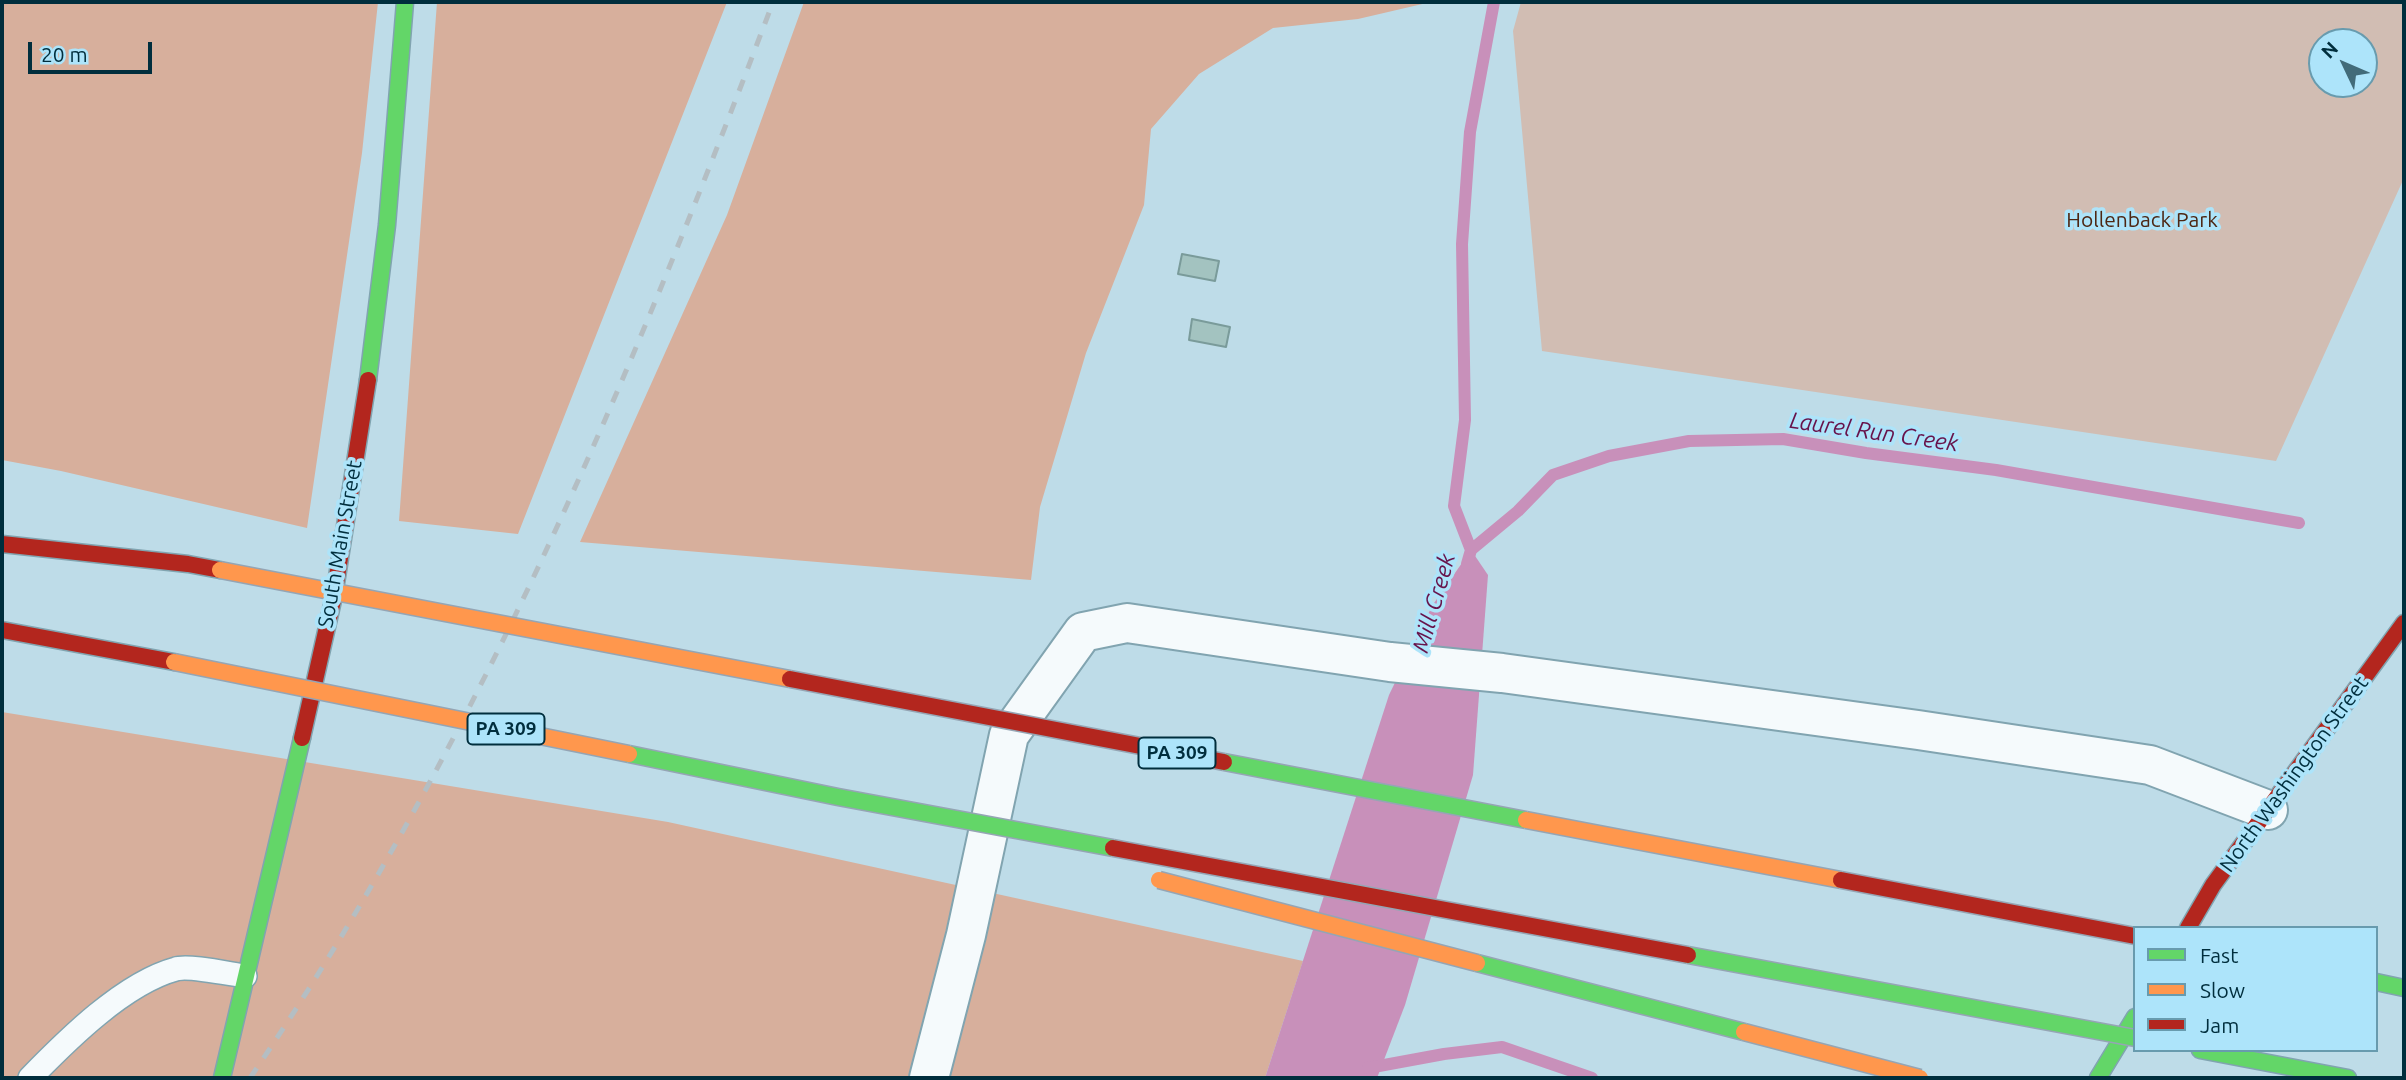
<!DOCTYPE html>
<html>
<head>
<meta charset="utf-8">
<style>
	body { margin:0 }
	#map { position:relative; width:2406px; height:1080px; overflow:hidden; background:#bedce8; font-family:Ubuntu,sans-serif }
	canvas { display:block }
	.frame { position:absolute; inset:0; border:4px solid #002e3d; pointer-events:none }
	.legend { position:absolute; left:2133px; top:926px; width:245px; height:126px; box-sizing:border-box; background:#ade4fa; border:2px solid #689bae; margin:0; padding:9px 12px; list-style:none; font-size:21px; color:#002e3d }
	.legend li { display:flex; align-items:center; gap:14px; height:35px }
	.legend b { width:35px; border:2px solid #689bae }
	.north { position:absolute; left:2308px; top:28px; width:70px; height:70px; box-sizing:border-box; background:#ade4fa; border:2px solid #689bae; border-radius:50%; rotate:314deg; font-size:19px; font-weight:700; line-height:28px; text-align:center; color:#002e3d }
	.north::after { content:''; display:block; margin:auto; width:24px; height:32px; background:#426b79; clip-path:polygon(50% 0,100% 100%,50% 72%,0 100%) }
	.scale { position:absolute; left:28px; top:42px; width:124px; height:32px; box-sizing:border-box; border:4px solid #002e3d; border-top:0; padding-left:9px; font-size:21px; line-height:24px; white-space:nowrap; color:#002e3d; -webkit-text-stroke:5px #ade4fa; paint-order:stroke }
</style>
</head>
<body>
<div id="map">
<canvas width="2406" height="1080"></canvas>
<div class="frame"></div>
<ul class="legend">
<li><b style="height:9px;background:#63d668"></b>Fast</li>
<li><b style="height:9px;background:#ff974d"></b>Slow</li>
<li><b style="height:9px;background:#b3261e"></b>Jam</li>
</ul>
<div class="north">N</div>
<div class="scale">20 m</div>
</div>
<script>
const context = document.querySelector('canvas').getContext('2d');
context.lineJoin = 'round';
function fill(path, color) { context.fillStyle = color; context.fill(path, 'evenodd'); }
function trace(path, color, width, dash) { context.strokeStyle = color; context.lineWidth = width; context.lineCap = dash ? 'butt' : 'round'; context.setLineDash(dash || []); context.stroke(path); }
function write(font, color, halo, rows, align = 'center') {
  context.font = font + ' Ubuntu,sans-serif'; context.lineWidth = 7; context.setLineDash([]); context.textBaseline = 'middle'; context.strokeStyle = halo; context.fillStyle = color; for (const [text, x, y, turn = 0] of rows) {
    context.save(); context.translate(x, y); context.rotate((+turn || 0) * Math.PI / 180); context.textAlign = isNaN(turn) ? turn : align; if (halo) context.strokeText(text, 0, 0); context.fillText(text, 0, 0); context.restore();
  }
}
const green = new Path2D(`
	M1521,2H2404V178L2276,461L1542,351L1513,31ZM2322,42H2364V84H2322Z`);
const forest = new Path2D(`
	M3,2H378L362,153L307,528L61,471L2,460Z
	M437,2H727L518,534L399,521Z
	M804,2H1431L1358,19L1273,28L1199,74L1151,129L1144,205L1086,353L1040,507L1031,580L580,542L727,215Z
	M2,712L668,822L1303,961L1265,1078H2Z`);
const water = new Path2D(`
	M1471,550L1488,575L1473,775L1405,1005L1377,1078H1265L1389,695L1432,606Z`);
const stream = new Path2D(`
	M1471,550L1518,511L1553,475L1609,456L1689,441L1783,439L1866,453L1996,470L2299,523
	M1467,564L1471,550L1454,506L1465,420L1462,244L1470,132L1494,2
	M1368,1068L1444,1054L1502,1047L1592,1078`);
const building = new Path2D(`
	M1182,254L1219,261L1215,281L1178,274Z
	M1192,319L1230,327L1226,347L1189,340Z`);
const lane = new Path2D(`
	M30,1078C67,1040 124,983 176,969C188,965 230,974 245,976`);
const street = new Path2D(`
	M929,1078L966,935L1009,735L1083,632L1127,623L1390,662L1502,673L1918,730L2150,765L2268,810`);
const fast = new Path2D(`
	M368,380L387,225L405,2
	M2376,982L2404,988
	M2200,1050L2348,1078
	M222,1078L302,738
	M2098,1078L2135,1017`);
const jam = new Path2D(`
	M2,544L188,564L220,570
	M2,630L174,662
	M302,738L334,596L368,380
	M2188,928L2213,885L2404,623`);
const rail = new Path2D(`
	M250,1078C476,748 632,375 773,2`);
const fastBridge = new Path2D(`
	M629,754L838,797L1113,848
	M1224,762L1526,820
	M1688,955L2135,1038
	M1477,963L1744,1032`);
const slowBridge = new Path2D(`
	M220,570L790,679
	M174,662L629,754
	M1526,820L1841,880
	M1159,880L1477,963
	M1744,1032L1920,1078`);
const jamBridge = new Path2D(`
	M790,679L1224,762
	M1113,848L1688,955
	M1841,880L2135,936`);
const shields = [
	[506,729,77],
	[1177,753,77]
];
const shieldNames = [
	["PA 309",506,729],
	["PA 309",1177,753]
];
const parkNames = [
	["Hollenback Park",2142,220]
];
const streetNames = [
	["South Main Street",340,544,-80],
	["North Washington Street",2294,774,-54]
];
const waterNames = [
	["Laurel Run Creek",1874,432,8],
	["Mill Creek",1434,603,-74]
];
fill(green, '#d1bdb3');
fill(forest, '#d7af9c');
fill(water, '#c890ba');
trace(stream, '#c890ba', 12);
fill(building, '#a3c3c0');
trace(building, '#7a9b9a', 2);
trace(lane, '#81a4b0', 26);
trace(street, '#81a4b0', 42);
trace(fast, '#81a4b0', 19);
trace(jam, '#81a4b0', 19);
trace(lane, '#f5fafc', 23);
trace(street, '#f5fafc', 38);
trace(fast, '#63d668', 16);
trace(jam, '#b3261e', 16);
trace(rail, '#b4bec3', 5, [12, 12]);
trace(fastBridge, '#95a5b4', 19, []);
trace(slowBridge, '#95a5b4', 19, []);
trace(jamBridge, '#95a5b4', 19, []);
trace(fastBridge, '#63d668', 16);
trace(slowBridge, '#ff974d', 16);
trace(jamBridge, '#b3261e', 16);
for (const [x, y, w] of shields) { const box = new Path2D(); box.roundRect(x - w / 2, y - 15.5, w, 31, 5); context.fillStyle = '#ade4fa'; context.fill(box); trace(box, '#002e3d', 2); }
write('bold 19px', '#002e3d', null, shieldNames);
write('21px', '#4d2613', '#ade4fa', parkNames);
write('21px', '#002e3d', '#ade4fa', streetNames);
write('italic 23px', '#67134b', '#ade4fa', waterNames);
</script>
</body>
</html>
